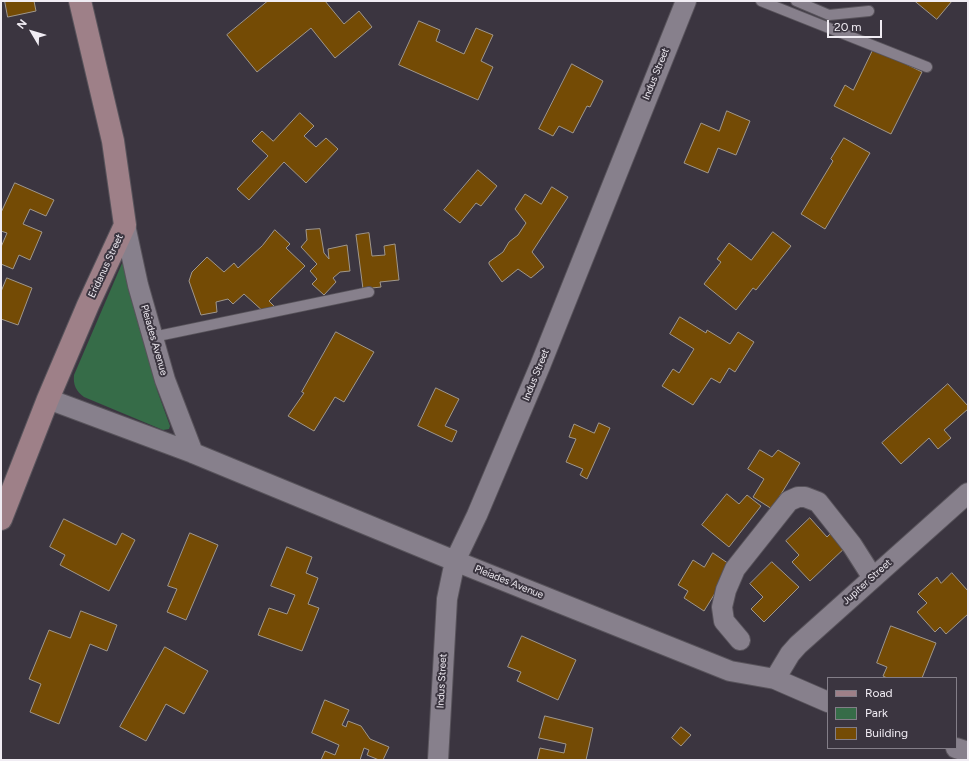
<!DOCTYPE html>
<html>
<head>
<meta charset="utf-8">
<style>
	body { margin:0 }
	#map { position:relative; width:969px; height:761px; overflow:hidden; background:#3b3540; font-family:Figtree,sans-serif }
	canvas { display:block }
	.frame { position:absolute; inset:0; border:2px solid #f0ecf3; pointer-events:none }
	.legend { position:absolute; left:827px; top:677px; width:130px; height:72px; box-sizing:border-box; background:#3b3540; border:1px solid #837e88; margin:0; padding:5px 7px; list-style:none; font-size:12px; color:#f0ecf3 }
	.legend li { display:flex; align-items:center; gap:8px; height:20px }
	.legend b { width:20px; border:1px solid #837e88 }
	.north { position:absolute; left:12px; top:12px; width:40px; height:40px; -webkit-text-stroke:3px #3b3540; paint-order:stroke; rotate:308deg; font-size:11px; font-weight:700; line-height:16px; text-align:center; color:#f0ecf3 }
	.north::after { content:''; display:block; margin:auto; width:14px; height:18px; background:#f0ecf3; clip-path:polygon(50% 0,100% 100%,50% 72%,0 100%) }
	.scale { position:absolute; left:827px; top:20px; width:55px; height:18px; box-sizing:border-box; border:2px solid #f0ecf3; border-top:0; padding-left:5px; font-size:12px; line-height:14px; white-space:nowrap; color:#f0ecf3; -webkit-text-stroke:3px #3b3540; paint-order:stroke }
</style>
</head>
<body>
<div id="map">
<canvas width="969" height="761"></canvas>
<div class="frame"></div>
<ul class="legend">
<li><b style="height:5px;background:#9e8088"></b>Road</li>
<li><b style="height:11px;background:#366c48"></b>Park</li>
<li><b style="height:11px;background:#744b05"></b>Building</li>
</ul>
<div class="north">N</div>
<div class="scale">20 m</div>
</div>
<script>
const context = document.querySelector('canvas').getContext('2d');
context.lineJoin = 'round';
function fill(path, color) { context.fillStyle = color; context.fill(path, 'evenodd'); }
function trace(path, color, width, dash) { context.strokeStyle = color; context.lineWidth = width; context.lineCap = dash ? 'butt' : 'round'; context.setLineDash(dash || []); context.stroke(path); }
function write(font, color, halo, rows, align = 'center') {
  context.font = font + ' Figtree,sans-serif'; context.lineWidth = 4; context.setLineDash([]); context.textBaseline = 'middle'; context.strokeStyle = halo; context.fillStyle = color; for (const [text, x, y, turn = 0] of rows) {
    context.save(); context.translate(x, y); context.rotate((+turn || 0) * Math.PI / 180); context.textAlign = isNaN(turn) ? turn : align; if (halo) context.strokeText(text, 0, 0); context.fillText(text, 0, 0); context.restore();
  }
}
const green = new Path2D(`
	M128,260L157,390L170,426L169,429L163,430L84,397C76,391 73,385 74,375L123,261Z`);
const building = new Path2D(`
	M5,1H34L36,11L8,17Z
	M268,1H325L344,24L359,11L372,27L335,58L311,28L257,72L227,35Z
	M915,1H952L937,19Z
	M419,21L440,30L436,41L464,54L476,28L493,35L481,61L493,67L478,100L399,65Z
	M874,48L922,72L891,134L834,106L845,85L853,90Z
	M572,64L603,81L590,107L587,106L573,133L559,126L553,136L539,129Z
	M727,111L750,121L736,155L718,148L708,173L684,163L701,123L719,131Z
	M300,113L314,126L304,136L316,147L326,138L338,149L306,183L284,162L249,200L237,189L268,156L252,141L262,131L273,141Z
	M844,138L870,153L825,229L801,214L833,161L831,159Z
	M478,170L497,186L481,206L476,203L460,223L444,210Z
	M15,183L54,200L46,216L30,209L23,224L42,232L30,260L19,255L13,269L1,264V247L7,233L1,231V213Z
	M552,187L568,197L532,252L544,267L531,278L518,269L502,282L489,264V262L503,252L509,242L518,235L526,223L515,209L525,194L541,204Z
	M320,229L324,253L329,259L328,249L347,245L350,271L340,272L333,278L336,282L324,295L312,284L317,279L310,271L317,264L301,247L307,240L306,230Z
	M275,230L290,244L286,248L305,266L269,301L274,306L265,313L244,294L233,304L228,299L216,302L217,312L201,315L189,281L192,272L207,257L224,272L234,263L238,268L262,246Z
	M773,232L791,246L756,290L753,288L736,310L704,284L721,262L717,259L729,243L751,260Z
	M369,233L372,256L385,255L384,246L395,244L399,280L380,282L381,287L363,289L356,235Z
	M7,278L32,288L18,325L1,319V292Z
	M680,317L706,333L707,330L730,344L738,332L754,342L735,372L729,368L720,383L711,378L693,405L662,386L673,369L679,373L694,349L670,334Z
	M336,332L374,352L344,402L335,397L314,431L288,416L304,393L302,392Z
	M948,384L968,406V409L944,430L951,438L938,449L929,438L901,464L882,443Z
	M436,388L459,399L445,426L457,431L452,442L418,426Z
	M599,423L610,428L587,479L580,475L583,469L566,462L576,439L569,437L574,424L594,433Z
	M760,450L772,457L778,450L800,463L772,509L753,497L764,479L748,469Z
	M727,494L739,504L747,495L761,506L729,547L702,525Z
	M810,518L827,537L835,529L849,544L810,581L792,562L799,555L786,541Z
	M64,519L116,545L122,533L135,540L109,591L60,565L65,555L50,547Z
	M190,533L218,545L186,620L167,612L177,589L168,586Z
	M287,547L312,557L306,573L318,578L308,604L319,608L302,651L258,635L269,608L287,614L295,595L271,586Z
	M713,553L732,566L704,611L684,598L688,591L678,585L693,560L704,567Z
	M772,562L799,587L764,622L751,609L763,597L750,584Z
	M952,573L968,591V614L946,634L940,627L935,632L917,612L927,603L918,594L937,577L941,583Z
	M81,611L117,625L107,651L90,644L59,724L30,712L41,684L29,679L49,630L70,638Z
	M891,626L936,643L922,678H887L883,676L887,667L877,663Z
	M522,636L576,660L558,700L517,681L521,672L508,667Z
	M165,647L208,671L184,714L166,704L146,741L120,727Z
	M325,700L349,710L342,725L346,727L348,721L361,726L370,739L389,747L383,760H379L367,755L369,750L364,748L360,760H321L325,751L335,755L339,745L312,733Z
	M545,716L593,728L586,760H537L540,748L564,753L566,744L539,738Z
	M681,727L691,735L681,746L672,738Z`);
const lane = new Path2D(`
	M761,1L927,67
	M796,1L829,15L869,11
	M153,337L369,292`);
const street = new Path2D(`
	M125,225L138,285L165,380L193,453
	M48,399L193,453L455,561L730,671L775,679L828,702
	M740,640L724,621L722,607L726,590L735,569L789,501L798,497H805L818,502L852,545L873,578
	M775,679L790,654L798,645L968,493
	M956,748L968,752
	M438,760L447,599L455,561L477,515L540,366L686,1`);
const secondary = new Path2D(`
	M1,519L48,399L88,305L125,225L113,141L80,1`);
const streetNames = [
	["Indus Street",656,74,-68],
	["Eridanus Street",106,266,-65],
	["Pleiades Avenue",154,340,74],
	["Indus Street",536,375,-68],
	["Pleiades Avenue",509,582,22],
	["Jupiter Street",867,582,-42],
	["Indus Street",442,681,-87]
];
fill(green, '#366c48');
fill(building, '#744b05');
trace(building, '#a0978b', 1);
trace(lane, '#58535b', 12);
trace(street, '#58535b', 22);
trace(secondary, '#58535b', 24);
trace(lane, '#87808c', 10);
trace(street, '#87808c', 20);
trace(secondary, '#9e8088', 22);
write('10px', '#f0ecf3', '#3b3540', streetNames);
</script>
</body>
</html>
